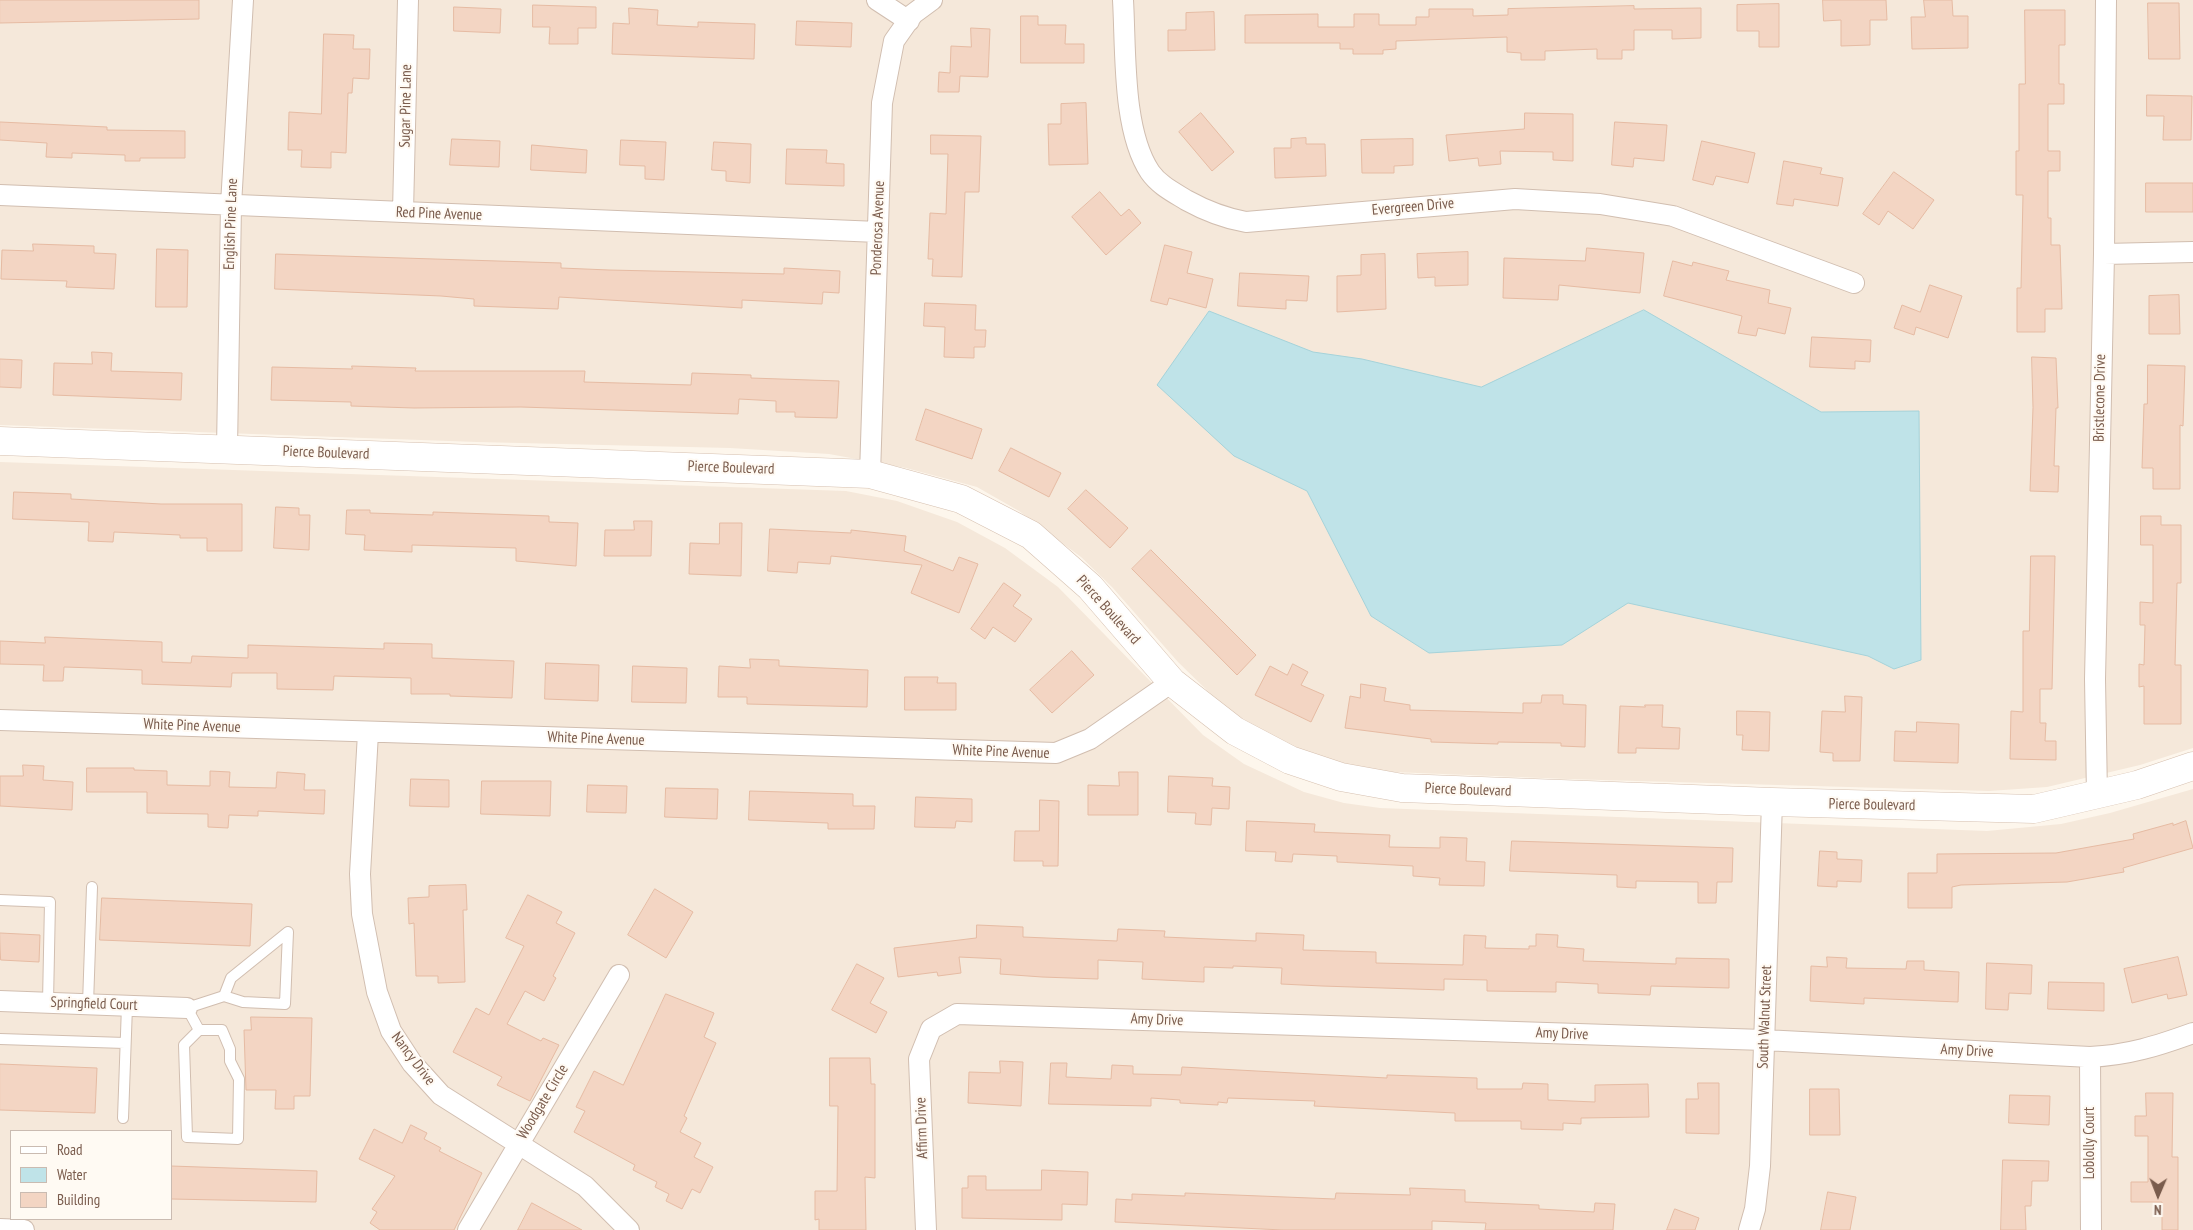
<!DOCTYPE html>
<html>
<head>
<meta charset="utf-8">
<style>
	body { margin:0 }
	#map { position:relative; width:2193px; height:1230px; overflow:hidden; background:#fdf6ec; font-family:"PT Sans Narrow",sans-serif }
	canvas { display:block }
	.legend { position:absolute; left:10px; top:1130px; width:162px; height:90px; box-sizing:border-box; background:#fffaf3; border:1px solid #cabbb1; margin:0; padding:6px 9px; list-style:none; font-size:15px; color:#7a5c4d }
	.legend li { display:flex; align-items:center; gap:10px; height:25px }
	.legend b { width:25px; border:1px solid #cabbb1 }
	.north { position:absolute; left:2133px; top:1170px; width:50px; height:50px; -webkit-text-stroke:4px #fffaf3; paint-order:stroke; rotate:181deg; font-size:14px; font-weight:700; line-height:20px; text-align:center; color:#7a5c4d }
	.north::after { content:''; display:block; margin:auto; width:18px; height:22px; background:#7a5c4d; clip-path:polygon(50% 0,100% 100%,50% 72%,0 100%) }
</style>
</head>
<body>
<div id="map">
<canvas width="2193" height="1230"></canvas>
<ul class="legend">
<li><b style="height:6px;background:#fff"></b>Road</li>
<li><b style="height:14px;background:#bfe3e8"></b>Water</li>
<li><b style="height:14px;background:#f3d5c3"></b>Building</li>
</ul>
<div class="north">N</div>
</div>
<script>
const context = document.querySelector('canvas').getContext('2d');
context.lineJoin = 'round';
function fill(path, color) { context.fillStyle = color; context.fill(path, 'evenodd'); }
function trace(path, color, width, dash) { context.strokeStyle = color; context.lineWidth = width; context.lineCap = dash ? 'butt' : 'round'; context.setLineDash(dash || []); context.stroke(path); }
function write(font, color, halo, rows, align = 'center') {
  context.font = font + ' "PT Sans Narrow",sans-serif'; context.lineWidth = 4; context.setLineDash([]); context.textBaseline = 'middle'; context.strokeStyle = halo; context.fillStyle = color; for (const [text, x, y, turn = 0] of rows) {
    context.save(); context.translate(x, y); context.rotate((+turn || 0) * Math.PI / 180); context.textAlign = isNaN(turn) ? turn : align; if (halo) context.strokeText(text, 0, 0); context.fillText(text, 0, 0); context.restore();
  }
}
const residential = new Path2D(`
	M0,0H2193V748L2140,765L2047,787L1989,791L1567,779L1393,772L1348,766L1302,753L1266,734L1221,704L1178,662L1112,587L1081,557L1019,511L977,487L906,468L829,454L730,448L477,442L0,425Z
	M0,462L846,491L897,501L957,522L1005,548L1058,587L1203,735L1244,764L1304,792L1344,803L1380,808L1987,831L2061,824L2110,813L2193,789V1230H0ZM11,1131H171V1219H11Z`);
const water = new Path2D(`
	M1644,310L1821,412L1919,411L1921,660L1894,669L1868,656L1628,603L1562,645L1429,653L1371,616L1307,491L1234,456L1157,385L1209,311L1313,352L1362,359L1481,387Z`);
const building = new Path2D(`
	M0,0H199V19L0,23Z
	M1823,0H1886L1887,20H1870V45L1841,46V20L1824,21Z
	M1924,0H1952L1953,16H1968V48L1912,49L1911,17H1925Z
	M2148,3H2179L2180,59H2149Z
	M1779,4V47H1759V31H1737V5Z
	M533,5L596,7V28H578V44H549L550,27H533Z
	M1634,6V9L1701,8V38L1672,39V30H1634V50H1622V59H1597V49L1545,51V60H1521V53L1507,52V37L1396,41V49L1383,50V54H1353V49H1340V43H1245V15L1318,14V27H1354V14H1379V25H1416V17H1429V9H1473V16L1508,15V9Z
	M454,7L501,9L500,33L454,31Z
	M629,8L658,10L657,25L698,27V22L755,24L754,59L612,54L613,23L629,24Z
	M2025,10H2065V45H2059V84H2064V104H2048V151H2060V171H2048V218H2051V245H2060L2062,309H2045V332H2017V288H2021L2023,195H2016V151H2019V84H2025Z
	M1214,12L1215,50L1168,51V30H1186V13Z
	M1021,16H1038V25H1066L1065,44H1084V63H1021Z
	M797,21L852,23L851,47L796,45Z
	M971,28L990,29L988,77L960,76L959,92H938L939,72L950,73L951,46L971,47Z
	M324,34L354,35L353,49H370L369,79L353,78L352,93H348L346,153L331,152V168L301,167L302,150H288L289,112L321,114Z
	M2147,95L2192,96L2191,140H2163L2164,116H2147Z
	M1086,103L1088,164L1049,165L1048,124H1061V104Z
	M1201,113L1234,152L1212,171L1179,132Z
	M1525,113L1573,114V161L1553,160V152L1500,151L1501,164L1479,166L1478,158L1449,161L1446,135L1524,129Z
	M0,122L107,127V130L185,131V158H140V161H125V155L72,153V158L46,157L47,143L0,140Z
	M1615,122L1667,125L1664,161L1634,158L1633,167L1612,165Z
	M931,135L981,136L979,192H965L962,277L932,276L933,259H928L930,213L946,214L948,154H931Z
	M1306,138V144H1325L1326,176L1275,178L1274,148H1291V139Z
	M452,139L500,141L499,167L450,165Z
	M1413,139V165L1394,166V173H1362L1361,140Z
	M621,140L666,142L664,180L645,179V166L620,165Z
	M1702,141L1755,153L1748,183L1716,176L1713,185L1693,180Z
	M714,142L751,144L750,183L726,181V171L712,170Z
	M532,145L587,150L586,173L531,170Z
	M787,149L827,150L826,163L844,164V186L786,184Z
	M1784,161L1822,168L1820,174L1843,178L1838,206L1794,199L1793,206L1777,204Z
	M1894,172L1934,200L1913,229L1888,211L1879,225L1863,214Z
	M2146,183H2193V212H2146Z
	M1100,192L1121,216L1129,209L1141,223L1106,255L1072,217Z
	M33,244L94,246V253L116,254L114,289L66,287L67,281L1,279L2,250L33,251Z
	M1165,245L1192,252L1187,273L1213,279L1206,308L1169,298L1167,305L1151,301Z
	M1587,248L1644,253L1640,293L1559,285L1558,300L1503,298L1504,258L1585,261Z
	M157,249L188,250L187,307H156Z
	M1468,252V285L1435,286V277L1418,278L1417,254Z
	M276,254L561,263V268L609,270L784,274V268L840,271L839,293L823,292L822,304L742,300V308L559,297L558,309L474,306V299L441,296L275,289Z
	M1385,254L1386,309L1337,312V276L1361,275V255Z
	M1673,261L1692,266L1693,262L1729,271L1726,280L1770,290L1768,303L1791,308L1785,334L1758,328L1756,336L1738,333L1742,316L1664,296Z
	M1240,273L1309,276L1307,301L1286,300V309L1238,306Z
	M1930,285L1962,296L1948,338L1916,327L1914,335L1894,328L1902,305L1920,312Z
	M2179,295L2180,334H2149V296Z
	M925,303L976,305L975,330H986L985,347H974V358L944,357L945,327L924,326Z
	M1812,337L1871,340L1870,362L1855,361V369L1810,367Z
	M92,352L112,353L111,371L182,373L181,400L53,395L54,363L92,364Z
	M2032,357L2056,358L2058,408H2056L2054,466H2059L2058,492L2030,491L2033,408Z
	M0,359L22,360L21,388L0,387Z
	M2148,365L2185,366L2183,426L2180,425V489H2153V468H2142L2144,404H2147Z
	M352,366L416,368L415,371H585L584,382L691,385L692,373L751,375V378L839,381L837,418L795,417V412H776V401L739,399L738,414L521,407L414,408L351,406V402L271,400L272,367L352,369Z
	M926,409L982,429L972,459L916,440Z
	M1011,448L1061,473L1049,497L999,471Z
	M1086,490L1128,528L1110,548L1068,509Z
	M14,492L71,494V499L161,504H242V551H207V538H180V535L114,532L113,542L88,541L89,522L13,519Z
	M276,507L299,508V515H310L309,550L274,548Z
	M347,510H370V513L433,515V512L549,516V522L578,523L576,566L516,561V548L412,545V552L364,550L365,535L346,534Z
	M2141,516H2161V525H2181V583H2177L2175,665H2181V724H2144V686L2139,687V664L2144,665L2145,625H2140V602L2153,603V545H2141Z
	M634,521H652L651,556H604L605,530H634Z
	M720,523H742L741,576L689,574L690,543L719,544Z
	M770,529L851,533V530L906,536L904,551L953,571L959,557L978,564L959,613L911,593L922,565L831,556L830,564L798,562L797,573L768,571Z
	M1151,550L1256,655L1237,675L1132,569Z
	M2031,556H2055L2052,689H2040V723H2046L2045,741H2056V760L2010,759L2011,711L2023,712V631H2029Z
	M1004,583L1021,595L1013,606L1032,619L1015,642L993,627L985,639L971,629Z
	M45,637L162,642V662L191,663L192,656L248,658V645L384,649V643L432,644V658L514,661L512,698L450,696V694H411V678L334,676L333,690L277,689V673H232L231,687L142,684V670L94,668L64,667L63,681H43L44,665L0,664V641L45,643Z
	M1072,651L1094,675L1052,713L1030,690Z
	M750,659L779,660V666L868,670L867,707L747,704V697H718L719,666L750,668Z
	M546,663L599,665L598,701L545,699Z
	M1293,664L1308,672L1301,685L1324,695L1311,722L1255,695L1270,666L1287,675Z
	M633,666L687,668L686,703L632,702Z
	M905,677H938L937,683H956V710H905Z
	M1361,684L1386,688L1384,701L1410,705V710L1523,713V703H1541L1542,695H1563V704L1586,705L1585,747L1561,746V743L1498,742V744L1431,742V739L1345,728L1350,696L1360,698Z
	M1845,696L1862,697L1860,761H1833V753L1820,752L1822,711L1845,712Z
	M1645,705H1663L1662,727L1680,728L1679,749L1636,748V753H1618L1620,706L1645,707Z
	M1737,711L1770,712L1769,751L1742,750L1743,735H1737Z
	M1917,722L1959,724L1958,763L1894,761L1895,731L1916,732Z
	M23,765L44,766L43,780L73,782L72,810L0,806V776H23Z
	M87,768H134V770L167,771V785L210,786V771L230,772L229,787L276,788L277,772L305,774L304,790H325L324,814L258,811V816L229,815L228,828L208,827V814L147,813V792H87Z
	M1119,772H1138V815H1088V785L1119,786Z
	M1169,776L1213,778L1212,786L1230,787L1229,809L1212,808L1211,825L1195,824L1196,813L1168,812Z
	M411,779L449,780V807L410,806Z
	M482,781H551L550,816L481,814Z
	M588,785L627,786L626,813L587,812Z
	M666,788L718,789L717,819L665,817Z
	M750,791L853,794V806H875L874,829H828V823L749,820Z
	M916,797L972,799V822L956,821L955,828L915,827Z
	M1040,800L1059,801L1058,866H1043V861H1014L1015,831H1039Z
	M1247,821L1315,824L1314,832L1390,835L1389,847L1440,848V837L1467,838L1466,861L1485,862L1484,886L1439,885L1440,878L1413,876V866L1337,862V856L1293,854L1292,862L1275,861L1276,852L1246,851Z
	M2186,821L2193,848L2123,868L2124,872L2067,882L1961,885L1952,887V908H1908V873H1937V854L2056,853L2134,839L2133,834L2173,823V825Z
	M1512,841L1733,848L1732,882H1717L1716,903H1698V882L1636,881V888L1617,887V875L1510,871Z
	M1820,851L1837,852V859L1862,860L1861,882L1837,881V887L1818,886Z
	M466,885L467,910H463L465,982L438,983V976H416L414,923L409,924L408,898L429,897V886Z
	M655,889L693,912L666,958L628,935Z
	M528,895L562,912L556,923L575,933L553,976L556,978L544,1001L525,991L507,1024L541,1041L543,1038L559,1045L530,1101L497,1085L502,1077L453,1052L476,1008L489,1015L524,946L506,938Z
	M102,898L252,904L250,946L100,940Z
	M977,925L1023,927V937L1117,941L1118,929L1165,931L1164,937L1256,941V933L1304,935L1303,950L1376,952V963L1463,965L1464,935L1486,936L1485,948L1529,949V946H1536V934L1558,935L1557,947L1584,949L1583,961L1676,964V958L1729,959V988L1651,986L1650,995L1598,993V984L1556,982V992L1487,991V980L1444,979V990L1322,986L1281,984L1282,968L1233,966V968L1204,967V982L1142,979L1143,962L1098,960V979L1042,977L1000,974L1001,959L959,957L961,973L938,976L937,972L898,977L894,948L976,938Z
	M0,933L40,935L39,962L1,960Z
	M1827,957L1847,958L1846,968L1906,969L1907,961H1924V970L1959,972L1958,1002L1864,998V1004L1810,1001L1811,966L1827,967Z
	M2178,957L2187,995L2168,999L2167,994L2132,1003L2124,969Z
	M1987,963L2032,965L2031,994L2009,993L2008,1010L1986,1009Z
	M857,964L884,978L870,1003L887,1012L876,1033L832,1010Z
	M2049,982L2104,983V1011L2048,1009Z
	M666,994L714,1013L704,1037L716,1043L684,1116L687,1118L680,1132L701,1143L694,1157L713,1167L700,1193L692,1189L682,1209L666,1201L669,1194L655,1187L657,1182L633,1170L635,1165L574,1132L585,1111L576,1107L594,1071L623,1085Z
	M251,1017L312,1018L310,1096H294V1109H275L276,1090H246L244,1030H251Z
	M830,1058H870L871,1084H875V1178L865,1177L866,1230H819V1219L815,1220V1191H837L838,1106H830Z
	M1000,1061L1023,1062L1021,1106L968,1103L969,1072L1000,1073Z
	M1051,1063H1067L1066,1077L1111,1079L1112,1065L1133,1066V1074L1181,1075L1182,1067L1387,1078V1075L1477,1078V1089H1522L1523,1083L1548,1084V1100L1595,1102V1085L1648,1084L1649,1117L1581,1118V1124L1563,1123V1130L1521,1129V1121H1455V1113L1314,1106L1315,1101L1228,1098L1227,1103L1218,1102V1105L1180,1103V1100L1151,1098V1106L1049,1104Z
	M0,1064L97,1068L95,1113L0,1110Z
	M1698,1083H1719V1134L1686,1133V1099H1698Z
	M1810,1089H1839L1840,1135H1810Z
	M2146,1093H2173L2172,1157H2178V1230H2162V1202H2131V1182H2148V1136H2135V1116H2146Z
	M2010,1095L2050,1096L2049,1125L2009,1123Z
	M411,1125L427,1133L424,1139L441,1148L439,1151L482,1173L454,1230H380L370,1223L377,1212L372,1209L395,1176L359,1159L374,1129L402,1143Z
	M2003,1160L2049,1161L2048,1181H2032L2031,1206H2025L2026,1230H2001Z
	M171,1166L317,1171L316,1202L171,1199Z
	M1042,1170L1088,1172L1087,1205L1062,1204V1220L962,1218V1188H968V1176H986V1190H1041Z
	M1410,1188L1465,1190V1202L1539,1205V1209L1594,1212L1595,1203L1615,1204L1613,1230H1485L1486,1223L1432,1221V1230H1283L1115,1222L1116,1199L1132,1200V1194L1185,1196V1193L1335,1199L1336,1193L1410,1195Z
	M1828,1192L1856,1197L1850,1230H1821Z
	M532,1203L582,1230H518Z
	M1675,1209L1699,1218L1695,1230H1667Z`);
const lane = new Path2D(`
	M0,900L50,902L48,1002
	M88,1004L92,887
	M199,1030H222L230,1049V1061L239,1079L238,1139L187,1137L184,1045Z
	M199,1030L187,1008L224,996L243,1002L285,1004L288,932L231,978L224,996
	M0,1039L125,1043
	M123,1118L127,1006`);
const street = new Path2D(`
	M877,0L909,21
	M1123,0C1126,50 1122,130 1150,172C1159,185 1173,192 1186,200C1206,211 1223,218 1246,222L1515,199L1600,204L1673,216L1854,283
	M0,195L878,232
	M403,212L408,0
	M2104,254L2193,252
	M227,449L231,205L243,0
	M870,474L882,103L894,41L913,14L932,0
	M0,720L1056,753L1090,739L1172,682
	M368,733L360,874L362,914L377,992L391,1031L412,1063L441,1095L585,1186L629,1230
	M2097,796L2095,679L2104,254L2106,0
	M0,1001L187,1008
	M2090,1057L2091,1230
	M0,1229L24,1230
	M468,1230L619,975
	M926,1230L919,1059L931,1029L957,1014L1764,1040L2090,1057C2129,1055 2157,1046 2193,1033
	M1749,1230L1755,1209L1760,1166L1772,802`);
const secondary = new Path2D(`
	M0,441L870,474L961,499L1031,535L1090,587L1172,682L1235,731L1290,760L1341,777L1402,788L1772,802L2034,809L2137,785L2193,766`);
const streetNames = [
	["Sugar Pine Lane",406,106,-89],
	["Evergreen Drive",1413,207,-5],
	["Red Pine Avenue",439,214,2],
	["English Pine Lane",231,224,-88],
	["Ponderosa Avenue",878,228,-88],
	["Bristlecone Drive",2100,398,-89],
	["Pierce Boulevard",326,453,2],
	["Pierce Boulevard",731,468,2],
	["Pierce Boulevard",1108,610,48],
	["White Pine Avenue",192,726,2],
	["White Pine Avenue",596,739,2],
	["White Pine Avenue",1001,752,2],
	["Pierce Boulevard",1468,790,2],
	["Pierce Boulevard",1872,805,1],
	["Springfield Court",94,1004,2],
	["South Walnut Street",1765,1017,-88],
	["Amy Drive",1157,1020,2],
	["Amy Drive",1562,1034,2],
	["Amy Drive",1967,1051,3],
	["Nancy Drive",413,1059,53],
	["Woodgate Circle",543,1102,-59],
	["Affirm Drive",922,1128,-92],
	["Loblolly Court",2090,1143,-90]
];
fill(residential, '#f5e8da');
fill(water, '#bfe3e8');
trace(water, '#a5d3da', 1);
fill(building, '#f3d5c3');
trace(building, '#e6bba3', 1);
trace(lane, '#d1beb0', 12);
trace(street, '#d1beb0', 22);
trace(secondary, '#d6c0b0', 29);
trace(lane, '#fff', 10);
trace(street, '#fff', 20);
trace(secondary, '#fff', 28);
write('15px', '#7a5c4d', '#fffaf3', streetNames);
</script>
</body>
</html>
